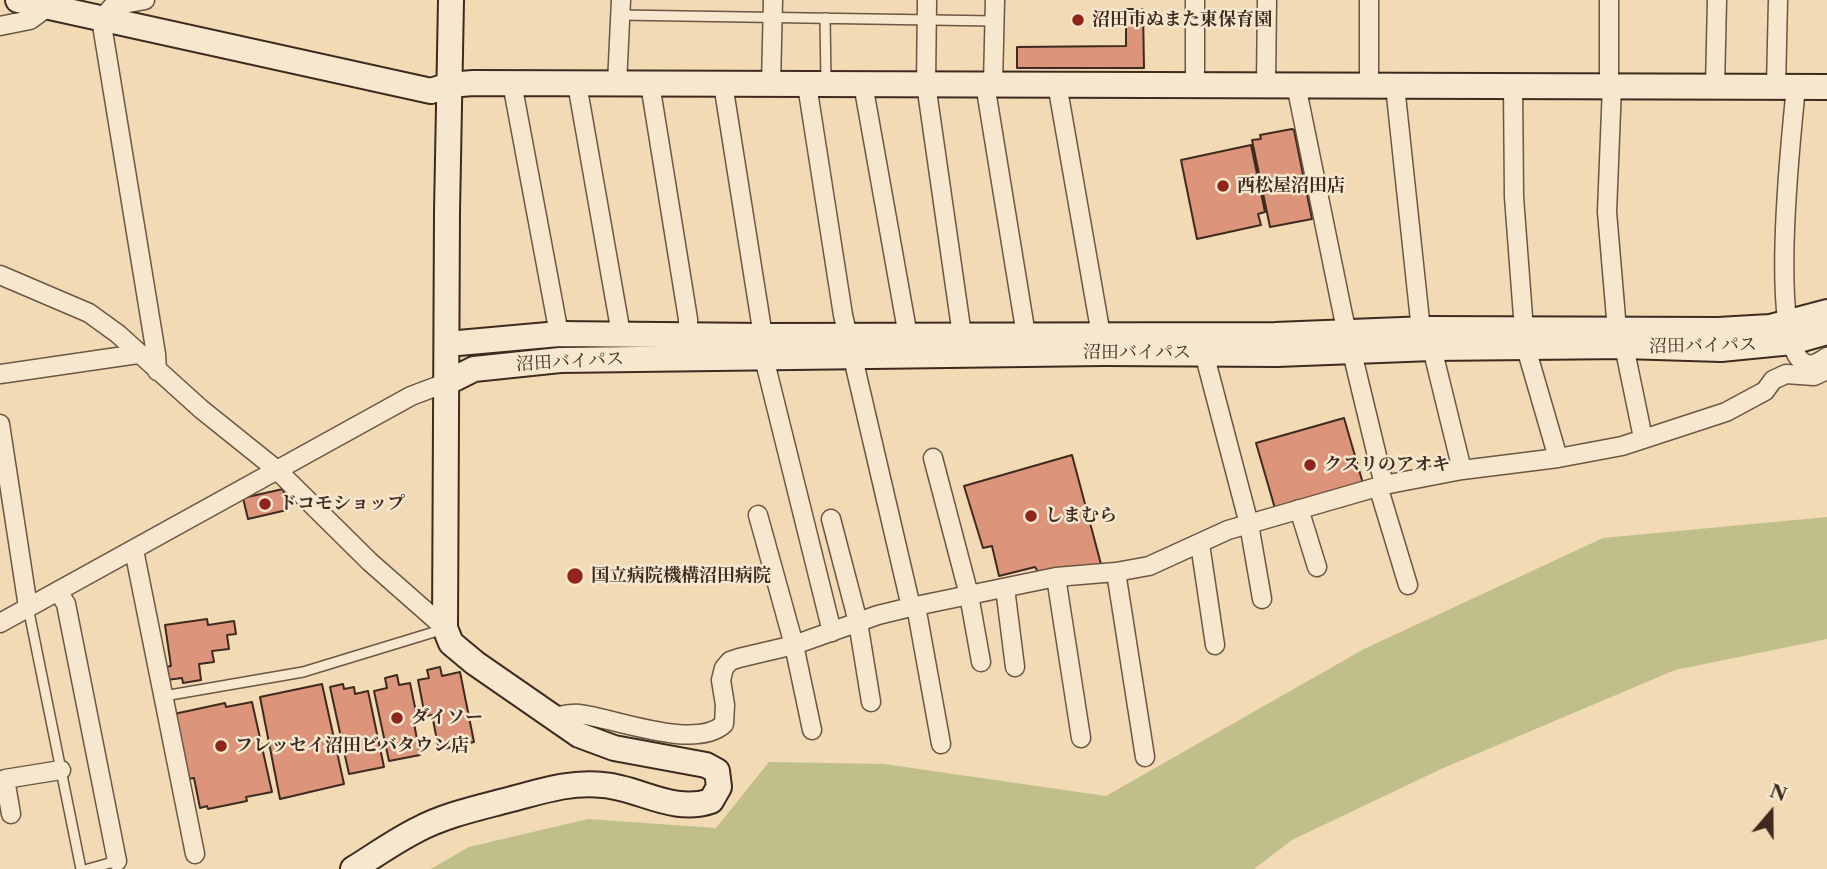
<!DOCTYPE html>
<html>
<head>
<meta charset="utf-8">
<style>
	body { margin:0 }
	#map { position:relative; width:1827px; height:869px; overflow:hidden; background:#f1dab4; font-family:"Libre Caslon Text",serif }
	canvas { display:block }
	.north { position:absolute; left:1736px; top:778px; width:70px; height:70px; -webkit-text-stroke:5px #f6e7ce; paint-order:stroke; rotate:20deg; font-size:19px; font-weight:700; line-height:28px; text-align:center; color:#3f2a20 }
	.north::after { content:''; display:block; margin:auto; width:24px; height:32px; background:#3f2a20; clip-path:polygon(50% 0,100% 100%,50% 72%,0 100%) }
</style>
</head>
<body>
<div id="map">
<canvas width="1827" height="869"></canvas>
<div class="north">N</div>
</div>
<script>
const context = document.querySelector('canvas').getContext('2d');
context.lineJoin = 'round';
function fill(path, color) { context.fillStyle = color; context.fill(path, 'evenodd'); }
function trace(path, color, width, dash) { context.strokeStyle = color; context.lineWidth = width; context.lineCap = dash ? 'butt' : 'round'; context.setLineDash(dash || []); context.stroke(path); }
function write(font, color, halo, rows, align = 'center') {
  context.font = font + ' "Libre Caslon Text","Noto Serif JP",serif'; context.lineWidth = 5; context.setLineDash([]); context.textBaseline = 'middle'; context.strokeStyle = halo; context.fillStyle = color; for (const [text, x, y, turn = 0] of rows) {
    context.save(); context.translate(x, y); context.rotate((+turn || 0) * Math.PI / 180); context.textAlign = isNaN(turn) ? turn : align; if (halo) context.strokeText(text, 0, 0); context.fillText(text, 0, 0); context.restore();
  }
}
const green = new Path2D(`
	M1827,517V639L1675,670L1441,769L1292,840L1254,869H431L469,847L588,819L716,828L769,762L884,764L1106,796L1364,649L1603,538Z`);
const building = new Path2D(`
	M1126,9H1143L1144,68H1017V47L1126,46Z
	M1292,129L1294,130L1312,219L1270,227L1252,140L1261,139L1260,135Z
	M1251,145L1265,212L1258,214L1261,225L1197,239L1181,160Z
	M1344,418L1364,487L1276,512L1256,443Z
	M1072,455L1102,568L1039,573L1035,567L999,576L992,546L983,548L964,486Z
	M283,489L287,510L248,519L243,498Z
	M207,619L208,625L234,621L236,634L227,635L229,649L212,651L214,662L199,664L201,680L183,683L182,678L167,680L165,667L171,666L165,625Z
	M440,667L442,676L460,672L474,742L439,750L432,715L425,716L418,680L429,678L427,670Z
	M397,675L399,685L410,683L417,717L413,718L420,755L389,761L374,691L387,688L385,678Z
	M322,684L344,784L280,799L260,697Z
	M343,684L344,689L354,687L355,694L368,691L384,767L349,774L330,687Z
	M252,702L272,792L246,797L247,801L208,809L207,806L200,808L194,778L188,779L174,714L225,703L226,707Z`);
const lane = new Path2D(`
	M620,15L994,21
	M825,18L826,82
	M28,607L81,869
	M164,696L303,672L444,629
	M88,869L117,861`);
const street = new Path2D(`
	M145,0L113,6L101,19L156,354L157,371
	M927,0L926,84L962,335
	M1369,0V86
	M0,26L30,20L48,7
	M512,83L559,334
	M577,84L621,334
	M617,84L621,0
	M650,84L688,319V335
	M723,84L763,336
	M771,84L773,0
	M863,84L908,336
	M985,84L1026,335
	M993,84L995,0
	M1057,84L1101,335
	M1195,84V0
	M1266,84L1267,0
	M807,85L843,315L911,607
	M1296,85L1343,315L1384,485
	M1395,86L1421,330
	M1513,86L1514,197L1524,330
	M1609,86V0
	M1612,86L1607,212L1617,330
	M1715,87L1717,0
	M1776,87L1778,0
	M1796,87C1792,128 1768,341 1803,362C1812,368 1819,362 1827,357
	M0,275L89,313L118,334L201,409L277,470L370,562L445,628
	M1624,346L1643,438
	M1432,348L1462,470
	M1526,348L1558,458
	M1204,353L1249,524L1262,599
	M764,358L832,632
	M0,374L138,354
	M0,424L28,607
	M933,458L969,595L981,662
	M1378,486L1408,585
	M1299,509L1317,567
	M758,515L794,645L812,730
	M831,519L858,622L871,702
	M1200,544L1215,645
	M134,550L195,854
	M1116,572L1145,757
	M1056,577L1081,738
	M1005,588L1015,667
	M58,591L66,604L117,861
	M916,606L941,744
	M0,623L411,396L448,382
	M552,717C560,716 570,713 579,714C614,718 695,751 724,724L725,705L721,680L724,668L730,661L739,658L794,645L878,615L911,607L1056,577L1116,572L1149,566L1228,530L1384,485L1462,470L1558,458L1622,446L1726,412L1765,391L1773,380L1786,374L1814,376L1827,370
	M11,814L5,779L61,770`);
const secondary = new Path2D(`
	M18,0L431,91L449,85L473,83L1827,87
	M447,344L559,334L763,336L1275,335L1427,329L1718,330L1770,327L1827,312
	M448,382L474,369L560,360L1103,353L1277,354L1432,348L1624,346L1721,349L1792,342L1827,332
	M353,869C374,856 395,841 417,830C445,815 478,808 508,800C539,792 570,781 603,785C640,788 673,814 711,801L719,787L717,771L706,765L614,748L579,735L475,663L451,643L445,628L447,212L451,0`);
const markers = [
	[1078,20,7,"#8f2418"],
	[1223,186,7,"#8f2418"],
	[1310,465,7,"#8f2418"],
	[265,504,7,"#8f2418"],
	[1031,516,7,"#8f2418"],
	[575,576,9,"#8f2418"],
	[397,718,7,"#8f2418"],
	[221,746,7,"#8f2418"]
];
const poiNames = [
	["沼田市ぬまた東保育園",1092,20],
	["西松屋沼田店",1237,186],
	["クスリのアオキ",1324,465],
	["ドコモショップ",279,504],
	["しまむら",1045,516],
	["国立病院機構沼田病院",591,576],
	["ダイソー",411,718],
	["フレッセイ沼田ビバタウン店",235,746]
];
const streetNames = [
	["沼田バイパス",1703,346,-1],
	["沼田バイパス",1137,353],
	["沼田バイパス",570,362,-3]
];
fill(green, '#c0be89');
fill(building, '#dc957a');
trace(building, '#3f2a20', 2);
trace(lane, '#6c5645', 12);
trace(street, '#6c5645', 21);
trace(secondary, '#3f2a20', 28);
trace(lane, '#f6e7ce', 9);
trace(street, '#f6e7ce', 18);
trace(secondary, '#f6e7ce', 24);
for (const [x, y, r, color] of markers) { const dot = new Path2D(); dot.arc(x, y, r, 0, 2 * Math.PI); context.fillStyle = color; context.fill(dot); trace(dot, '#f6e7ce', 2.5); }
write('bold 18px', '#3f2a20', '#f6e7ce', poiNames, 'left');
write('18px', '#3f2a20', '#f6e7ce', streetNames);
</script>
</body>
</html>
